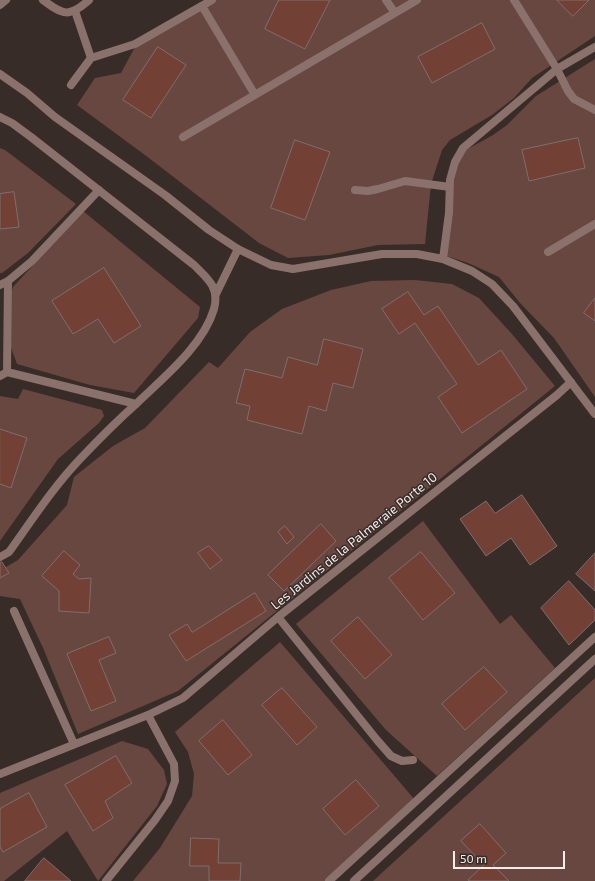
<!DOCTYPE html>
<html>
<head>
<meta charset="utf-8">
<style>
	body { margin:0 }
	#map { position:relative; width:595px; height:881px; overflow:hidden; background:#382c29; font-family:"Exo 2",sans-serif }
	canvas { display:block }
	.scale { position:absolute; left:453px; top:851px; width:112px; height:18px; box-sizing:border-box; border:2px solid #f5edeb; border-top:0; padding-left:5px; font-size:12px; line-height:14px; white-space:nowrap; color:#f5edeb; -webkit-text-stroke:3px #382c29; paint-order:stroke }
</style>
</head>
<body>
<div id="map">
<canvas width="595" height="881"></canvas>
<div class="scale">50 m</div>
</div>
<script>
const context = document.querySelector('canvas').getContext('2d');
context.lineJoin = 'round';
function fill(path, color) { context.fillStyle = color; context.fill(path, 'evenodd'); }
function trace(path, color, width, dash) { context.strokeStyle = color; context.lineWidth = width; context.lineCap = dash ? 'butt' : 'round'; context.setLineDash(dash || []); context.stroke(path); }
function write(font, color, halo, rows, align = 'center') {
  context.font = font + ' "Exo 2",sans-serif'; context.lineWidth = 3; context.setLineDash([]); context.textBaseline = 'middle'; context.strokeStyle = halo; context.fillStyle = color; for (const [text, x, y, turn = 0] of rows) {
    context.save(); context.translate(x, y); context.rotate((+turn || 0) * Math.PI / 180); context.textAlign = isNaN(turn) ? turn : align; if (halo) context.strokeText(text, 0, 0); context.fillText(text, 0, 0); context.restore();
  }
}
const green = new Path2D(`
	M212,0H595V36L532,78L514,98L492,115L450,140L442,150L431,184L425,244L378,245L329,255L288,258L259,243L149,158L77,105L95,78L121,73L135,47Z
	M595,59V397L554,338L520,303L499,277L468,263L447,256L454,181L459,161L466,150L493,135L507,125L536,96Z
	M0,148L5,150L76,204L28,253L2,273H0Z
	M83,211L200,307L198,318L134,393L90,385L17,364L9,342L10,297L13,287Z
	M415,280L452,284L479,298L512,334L555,386L178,691L78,734L44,650L20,599L0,596V578L9,573L6,567L18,560L67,505L74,477L113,446L145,428L209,362L218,368L250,332L282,309L331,290L371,281Z
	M23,389L102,410L104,416L99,423L58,459L0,541V396L18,399Z
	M423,521L500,624L511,615L555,668L437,776L386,730L296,624Z
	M280,642L415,800L326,881H133L160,848L192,796L194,774L188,752L175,732Z
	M595,678V881H373Z
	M122,741L148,749L164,770L167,784L157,806L98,881L67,831L4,881H0V793Z`);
const building = new Path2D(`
	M279,0H330L305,49L265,29Z
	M557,0H589L573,16Z
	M482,23L495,49L432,83L418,57Z
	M158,47L186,65L151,118L123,100Z
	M578,138L585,168L529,181L522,150Z
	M295,140L330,152L305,220L271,208Z
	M14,192L19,227L0,229V194Z
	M104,268L141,326L114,343L98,319L73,334L52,301Z
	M408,292L424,315L438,306L478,365L501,350L527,389L462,433L438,397L457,384L415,323L399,334L382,309Z
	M595,298V321L584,313Z
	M324,339L363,349L353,388L333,383L326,411L309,406L302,434L247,420L250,406L236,403L245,369L282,378L288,357L317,365Z
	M0,429L27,438L11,488L0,484Z
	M522,495L557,546L530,565L511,538L486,556L460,519L486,501L495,513Z
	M321,524L336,541L284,591L268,575Z
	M285,526L294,537L287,544L278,532Z
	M209,546L222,560L210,569L198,553Z
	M64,551L80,565L73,574L79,579L91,578L89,613L59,611V591L42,576Z
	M421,552L455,593L423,620L389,578Z
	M595,553V591L576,574Z
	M2,562L9,573L0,578V563Z
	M569,581L595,610V620L569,645L541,608Z
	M255,593L266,611L186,661L169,635L187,624L192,632Z
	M358,617L392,655L365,679L331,641Z
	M109,637L116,653L99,660L116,701L91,711L67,654Z
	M484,667L507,692L465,730L442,704Z
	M282,688L317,727L297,745L262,705Z
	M223,720L252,755L228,775L199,741Z
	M116,756L132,783L105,801L113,818L93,831L65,785Z
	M356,780L379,806L345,835L323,809Z
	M29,793L47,827L3,852L0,847V809Z
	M480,824L506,853L493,865L509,881H470L468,880L484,865L461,841Z
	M191,838L219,839L218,863H241L240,881H209V866H190Z
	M44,858L71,881H25Z`);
const minor = new Path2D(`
	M43,0C63,15 69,18 89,0
	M386,0L395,13
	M514,0L557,69L568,91L574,99L595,110
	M0,5L6,0
	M202,6L255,95
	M75,11L91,58L135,44L212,0
	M71,85L91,58
	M0,117L12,123L31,137L194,265C207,278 220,287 214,309C203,346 163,378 136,404C117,421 99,439 81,458C54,486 32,520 9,552L0,557
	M183,137L417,0
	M355,190L368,191L378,189L405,181L450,187
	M548,252L595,224
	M443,259L449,213L450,180L455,162L463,148L557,69L595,47
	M0,285L8,281L32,261L99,190
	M216,294L238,249
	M7,372L8,281
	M0,376L7,372L136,404
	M14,611L74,744
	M278,617L377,740L391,756L402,761L413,760
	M0,774L148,715L183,698L278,617L557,395L571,382
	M106,881L155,820L168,801L175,781L174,764L148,715
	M329,881L595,637
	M354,881L595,659`);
const tertiary = new Path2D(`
	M0,74L27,93L55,117L165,195L209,230L238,249L271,265L293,269L382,254H417L443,259L472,271L492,284L513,306L595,414`);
const streetNames = [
	["Les Jardins de la Palmeraie Porte 10",354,541,-39]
];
fill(green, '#684740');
fill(building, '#724035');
trace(building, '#7d6f6c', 1);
trace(minor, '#8a716b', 8);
trace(tertiary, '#8a716b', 8);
write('13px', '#f5edeb', '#382c29', streetNames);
</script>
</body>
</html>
